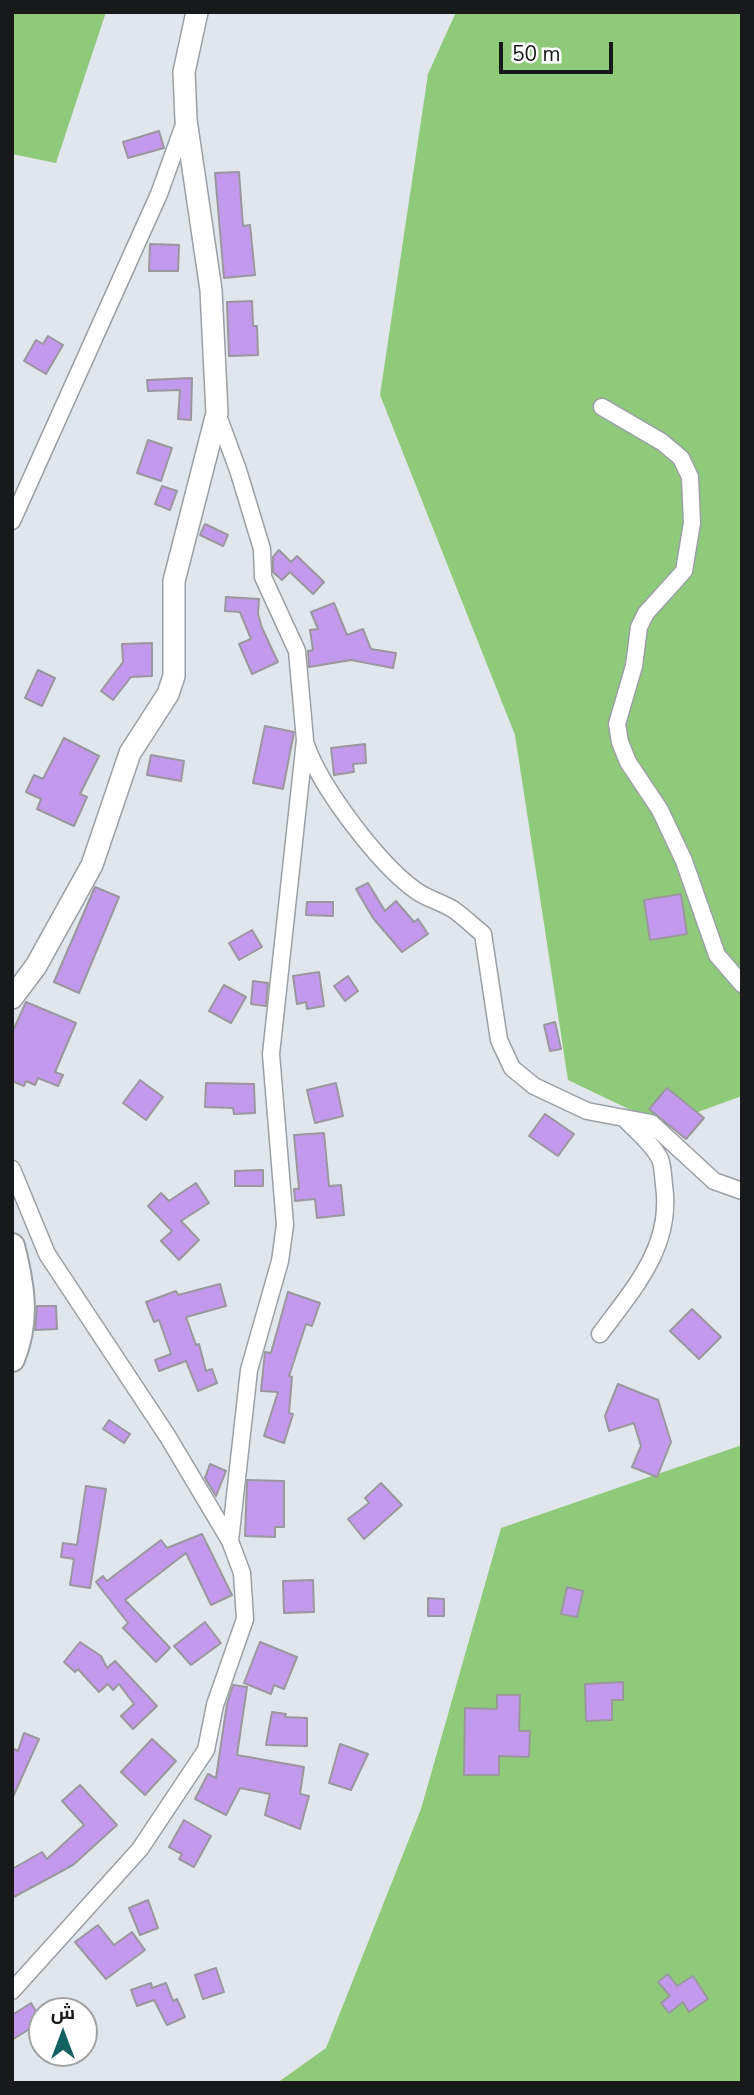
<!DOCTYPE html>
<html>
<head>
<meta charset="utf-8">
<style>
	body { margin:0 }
	#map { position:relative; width:754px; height:2095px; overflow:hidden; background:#e0e6ec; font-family:"Nunito Sans",Cairo,sans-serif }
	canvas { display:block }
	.frame { position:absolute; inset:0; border:14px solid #17191b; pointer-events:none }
	.north { position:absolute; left:28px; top:1997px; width:70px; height:70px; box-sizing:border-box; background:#fff; border:2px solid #a2a3a4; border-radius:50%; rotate:0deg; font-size:19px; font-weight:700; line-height:28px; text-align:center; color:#17191b }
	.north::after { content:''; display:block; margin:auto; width:24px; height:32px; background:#126262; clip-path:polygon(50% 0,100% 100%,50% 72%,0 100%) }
	.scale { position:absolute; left:499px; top:42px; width:114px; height:32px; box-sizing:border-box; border:4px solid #17191b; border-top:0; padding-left:9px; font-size:21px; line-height:24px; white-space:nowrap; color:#17191b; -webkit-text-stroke:5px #fff; paint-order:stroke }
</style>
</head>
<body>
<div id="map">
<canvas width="754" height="2095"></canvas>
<div class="frame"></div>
<div class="north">ش</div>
<div class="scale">50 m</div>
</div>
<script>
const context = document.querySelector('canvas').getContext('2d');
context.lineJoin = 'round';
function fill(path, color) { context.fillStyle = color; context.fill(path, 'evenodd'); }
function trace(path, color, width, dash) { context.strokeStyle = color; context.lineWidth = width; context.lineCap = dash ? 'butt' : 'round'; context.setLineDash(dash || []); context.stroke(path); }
const forest = new Path2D(`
	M12,12H106L56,163L12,154Z
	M456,12H742V1096L662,1125L568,1080L515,735L380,395L428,74Z
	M742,1445V2083H277L326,2048L421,1809L501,1528Z`);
const building = new Path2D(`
	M159,131L164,148L128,158L123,142Z
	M239,172L243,226L250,225L255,275L224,278L215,173Z
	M150,244L179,245L178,271H149Z
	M252,301L253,326H257L258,355L229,356L227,302Z
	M48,336L63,345L46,374L24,361L36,340L43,344Z
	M192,378L191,420L178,419L180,390L148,391L147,380Z
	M148,440L172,448L161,481L137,473Z
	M162,486L177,491L170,510L155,504Z
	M205,524L228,535L223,546L200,535Z
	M279,550L291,562L297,556L324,582L313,594L290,572L282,580L273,572V557Z
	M226,597L259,599L258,614L262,628L278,662L252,674L239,644L251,639L240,612L225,611Z
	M334,603L347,635L363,629L371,649L396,653L393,668L351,660L309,667L308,651L313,650L310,630L318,629L311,612Z
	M152,643V676L131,677L113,700L101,691L123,662L122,644Z
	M38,670L55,678L42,706L25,698Z
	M265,726L294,732L283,789L253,783Z
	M64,738L99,756L80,794L87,797L74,826L37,809L41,799L26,792L34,775L43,779Z
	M365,744L366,763L353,764L354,772L334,775L331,748Z
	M151,755L184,761L181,781L147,775Z
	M368,883L385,911L396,901L414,922L418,919L428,934L402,952L373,918L356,889Z
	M95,887L119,897L79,993L54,982Z
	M681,894L687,934L650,940L644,900Z
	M307,902H333V916L306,915Z
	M252,930L262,947L239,960L229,943Z
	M319,972L324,1006L307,1009L306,1002L297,1004L293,976Z
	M348,976L358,991L345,1001L334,986Z
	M253,981L268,983L266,1006L251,1004Z
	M224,985L246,997L231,1023L209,1011Z
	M26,1002L76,1023L55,1072L63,1075L58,1086L38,1078L35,1085L26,1081L24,1086L12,1081V1033Z
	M555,1022L561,1049L550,1051L544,1025Z
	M140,1080L163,1097L146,1120L123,1103Z
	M206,1083L254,1084L255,1113L234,1114L233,1108L205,1107Z
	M336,1083L343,1116L315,1123L307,1090Z
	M667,1088L704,1118L686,1139L649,1109Z
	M545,1114L574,1134L558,1156L529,1136Z
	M324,1133L329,1186L341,1185L344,1215L317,1218L315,1199L295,1201L294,1189H299L294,1135Z
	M263,1170V1186H235V1171Z
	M196,1183L209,1203L181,1221L199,1240L179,1260L161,1241L172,1231L148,1206L161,1193L169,1201Z
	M220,1284L226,1306L186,1317L196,1345L199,1344L206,1371L212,1369L217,1383L198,1391L186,1361L159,1371L155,1360L171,1354L159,1320L154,1322L146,1302L176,1291L178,1295Z
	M288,1292L320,1303L312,1326L306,1324L289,1376L292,1377L289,1413L293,1414L284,1443L264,1436L278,1392L261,1391L265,1352L271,1353Z
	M37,1306H56L57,1329L35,1330Z
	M692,1309L721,1337L699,1359L670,1331Z
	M618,1384L658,1400L671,1442L657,1477L632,1467L641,1446L634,1423L609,1431L605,1416Z
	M109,1420L130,1434L124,1443L103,1429Z
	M210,1464L226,1471L216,1496L205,1478Z
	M247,1480L284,1481V1527H275V1537L245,1536Z
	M381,1483L402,1505L364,1539L348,1519L369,1503L365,1498Z
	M86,1486L106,1489L90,1588L70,1585L74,1559L61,1557L63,1543L77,1545Z
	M202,1534L232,1595L211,1605L186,1553L125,1600L170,1648L156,1662L123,1628L128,1623L96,1582L103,1576L107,1581L161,1540L167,1548Z
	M313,1580L314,1612L284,1613L283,1581Z
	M567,1587L583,1591L577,1617L561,1614Z
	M428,1598L444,1599V1616H428Z
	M205,1622L221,1643L191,1665L174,1646Z
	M80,1642L101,1656L107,1668L115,1661L157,1706L133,1729L121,1716L134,1704L119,1684L113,1690L108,1684L99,1692L78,1669L75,1672L64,1662Z
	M260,1642L297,1657L284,1689L274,1685L271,1694L244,1683Z
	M623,1682V1700H612V1720L586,1721L585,1684Z
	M233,1685L247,1687L237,1755L304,1767L300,1794L309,1796L300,1829L265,1815L270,1794L240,1788L226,1815L195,1799L208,1774L216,1778L227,1704Z
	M497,1695H520L519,1731H530L529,1757L499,1756V1775H464L465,1708L497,1709Z
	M272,1712L286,1714L285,1717L307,1718V1746L266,1745Z
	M24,1733L39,1739L12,1799V1748L18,1751Z
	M152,1739L176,1761L145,1795L121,1772Z
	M340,1744L368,1754L351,1790L329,1783Z
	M80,1785L117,1825L73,1865L12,1898V1869L42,1852L47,1859L84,1825L62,1801Z
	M184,1820L211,1836L194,1867L179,1859L182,1854L169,1847Z
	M148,1900L158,1928L140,1935L129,1908Z
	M98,1925L114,1945L132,1932L145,1950L106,1979L75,1942Z
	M216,1968L224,1992L203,1999L195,1975Z
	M668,1974L677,1986L693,1976L708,1999L689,2012L683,2002L669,2013L661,2003L670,1996L658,1982Z
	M151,1983L152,1988L166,1983L173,2001L177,1999L185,2017L167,2025L154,2000L137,2006L131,1990Z
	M31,2003L42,2021L12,2040V2015Z`);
const street = new Path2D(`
	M602,407L662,442L681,458L690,477L692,523L684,571L646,613L639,627L634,666L617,724L620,742L628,762L660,810L684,861L717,955L742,984
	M217,413L238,470L262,549L263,577L297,651L305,740L271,1054L285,1225L280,1261L249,1370L230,1541
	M12,521L159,194L185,122
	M306,745C321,788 378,863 415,890C427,899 442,902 454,910C464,917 473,926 483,934L499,1040L512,1068L534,1086L587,1111L651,1123L714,1181L742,1191
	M12,1169L47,1254L168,1437L230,1541L242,1573L245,1619L215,1705L206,1750L140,1849L12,1991
	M600,1334C634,1288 673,1246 664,1185C663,1177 663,1166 660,1159C653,1144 635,1130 624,1118`);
const secondary = new Path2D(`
	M12,998L36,966L92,865L130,753L168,694L174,676V581L217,413L211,290L186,120L184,72L197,12`);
const primary = new Path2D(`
	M12,1246C22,1285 28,1321 12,1359`);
fill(forest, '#8fca7b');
fill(building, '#c399ed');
trace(building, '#9a979d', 2);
trace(street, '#9aa0a5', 19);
trace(secondary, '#9aa0a5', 24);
trace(primary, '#9aa0a5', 28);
trace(street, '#fff', 16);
trace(secondary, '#fff', 21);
trace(primary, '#fff', 24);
</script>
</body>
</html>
